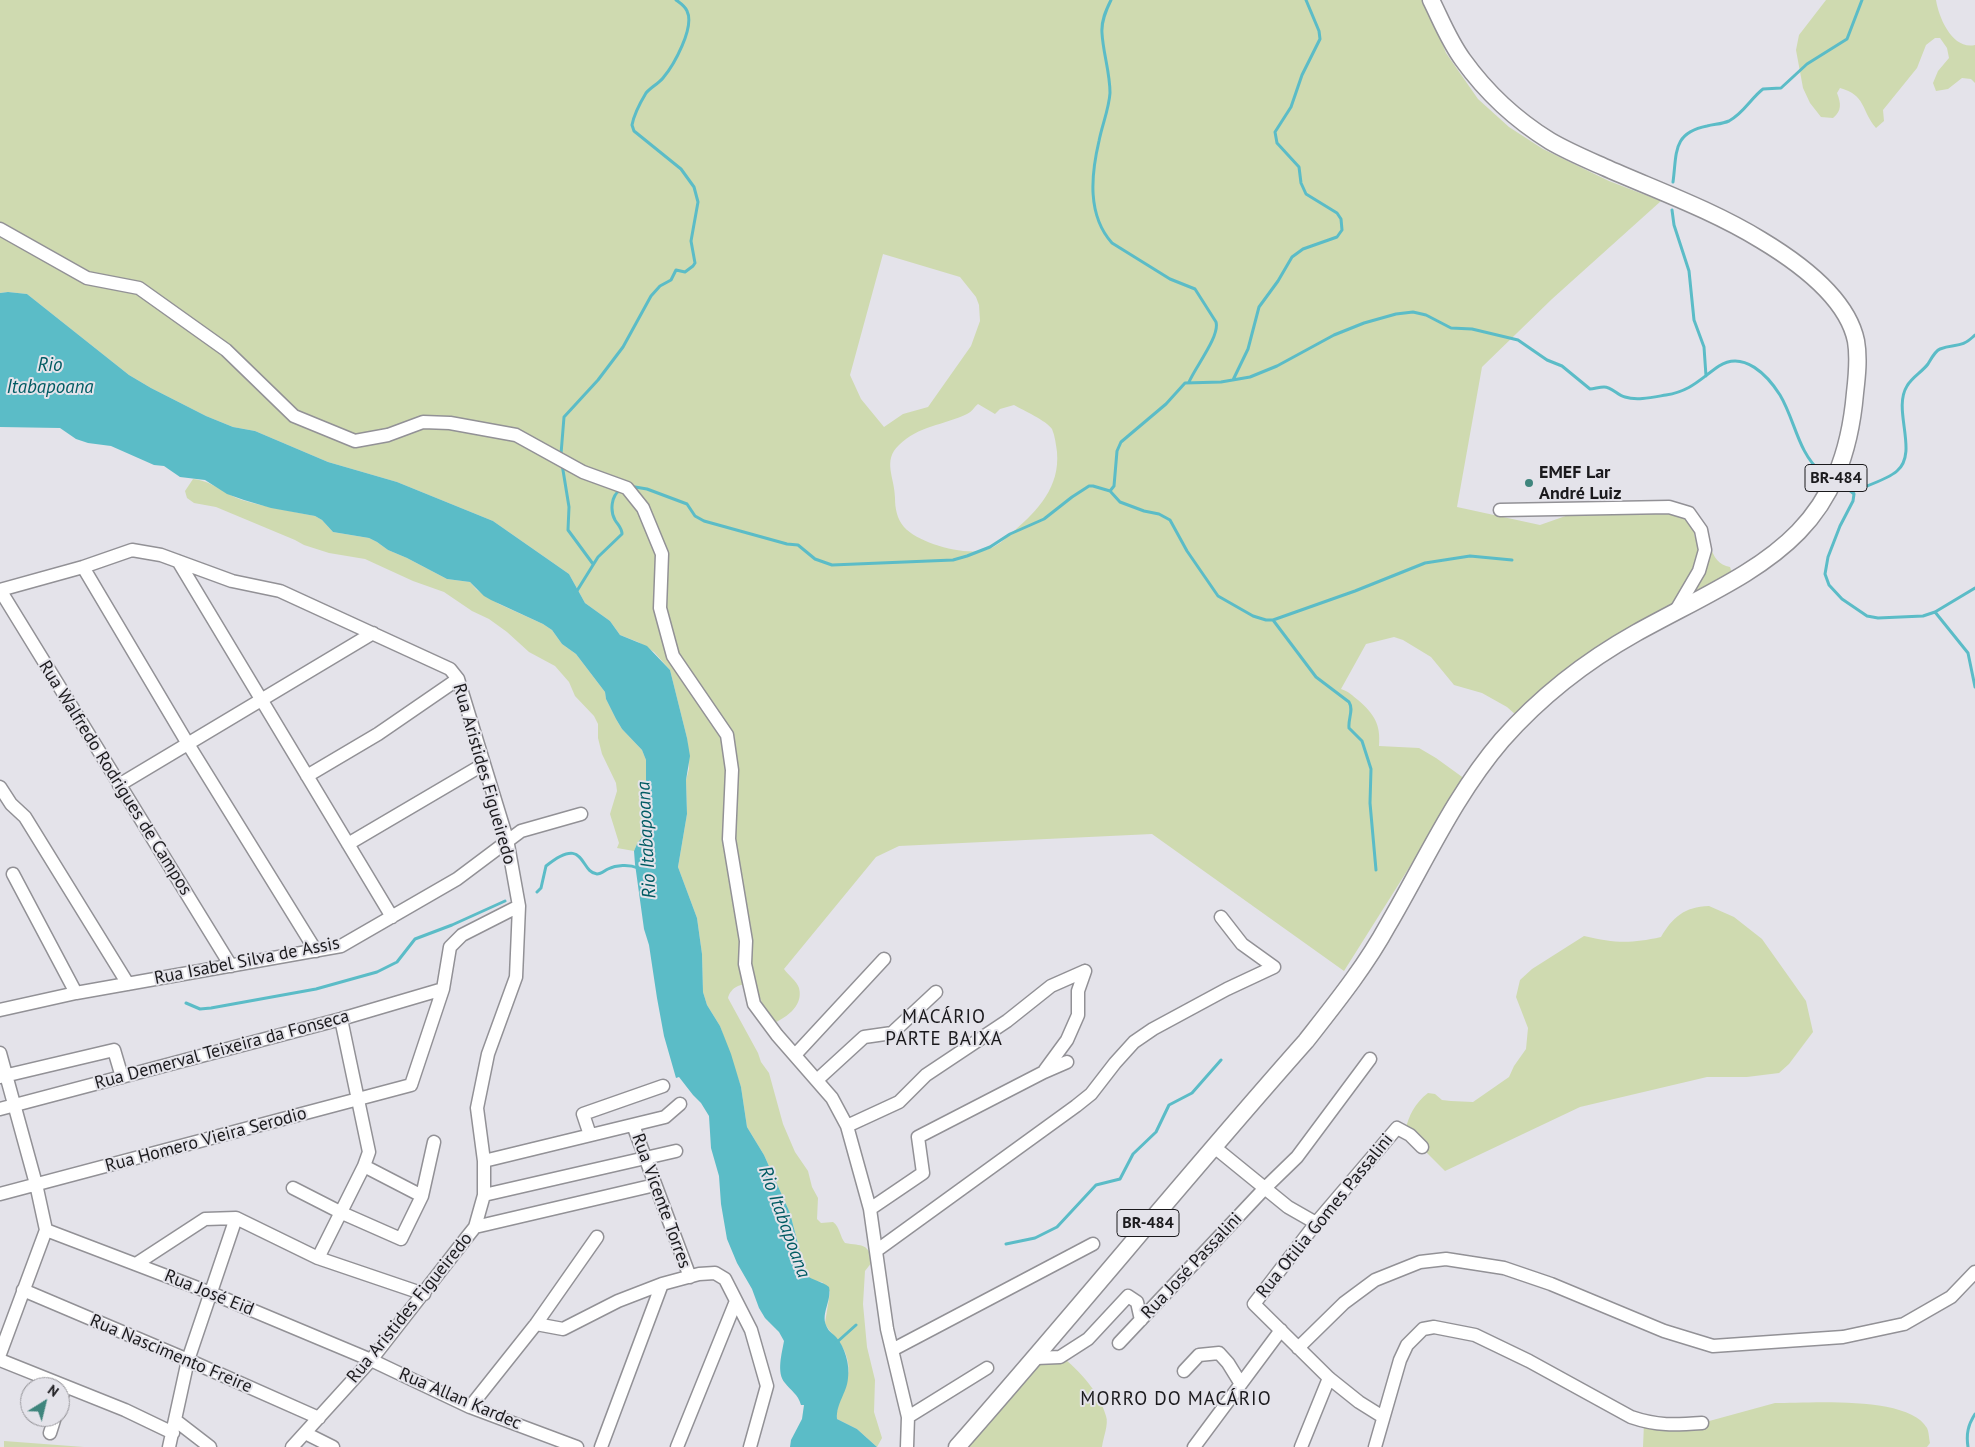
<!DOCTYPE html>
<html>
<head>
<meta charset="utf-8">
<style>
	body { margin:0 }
	#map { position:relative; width:1975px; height:1447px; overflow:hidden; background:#e4e3ea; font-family:"PT Sans",sans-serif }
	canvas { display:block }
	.north { position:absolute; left:20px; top:1377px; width:50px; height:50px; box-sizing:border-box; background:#e4e3ea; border:1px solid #949398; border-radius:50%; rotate:36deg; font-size:14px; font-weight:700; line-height:20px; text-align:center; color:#1b1a1d }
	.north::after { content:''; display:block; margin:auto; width:18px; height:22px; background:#3f857d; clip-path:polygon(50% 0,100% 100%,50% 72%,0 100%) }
</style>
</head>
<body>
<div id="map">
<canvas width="1975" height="1447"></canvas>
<div class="north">N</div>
</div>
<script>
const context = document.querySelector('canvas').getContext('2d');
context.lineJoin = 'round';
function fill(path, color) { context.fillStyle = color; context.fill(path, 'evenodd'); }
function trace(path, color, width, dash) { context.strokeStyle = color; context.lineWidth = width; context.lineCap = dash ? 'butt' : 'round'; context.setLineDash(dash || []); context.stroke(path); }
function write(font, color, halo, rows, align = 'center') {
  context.font = font + ' "PT Sans",sans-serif'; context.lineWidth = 4; context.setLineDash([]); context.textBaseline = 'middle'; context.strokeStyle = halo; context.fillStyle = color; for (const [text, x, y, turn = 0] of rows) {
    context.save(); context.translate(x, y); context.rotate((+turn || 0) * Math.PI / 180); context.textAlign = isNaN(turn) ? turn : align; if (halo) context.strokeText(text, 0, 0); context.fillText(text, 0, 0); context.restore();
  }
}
const green = new Path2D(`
	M0,0H1425L1446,53L1478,99L1509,127L1543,149L1609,181L1661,201L1552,299L1482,367L1457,507L1540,525L1577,512L1683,511L1696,527L1694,535L1698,543L1711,547C1713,557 1719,565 1730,567L1732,573L1516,715L1507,707L1482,693L1454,685L1431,657L1403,640L1394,637L1366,644L1341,689C1348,691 1353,696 1358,700C1374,714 1381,724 1379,746L1419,748L1436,758L1465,779L1344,971L1152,834L899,846L876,857L784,969C788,975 797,981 799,988C804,1007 784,1019 770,1025C765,1012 758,978 738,986C733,988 729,993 728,998L758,1053L761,1062L769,1073L783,1124L795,1152L808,1171L812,1187L818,1198L817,1219L821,1223L833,1222C840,1227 840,1237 845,1243C862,1246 869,1243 872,1262L865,1271L863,1304L867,1347L875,1380L874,1412L882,1438L877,1447L857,1429L837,1419C835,1393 857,1382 845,1352C840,1340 830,1334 825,1323L830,1292L822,1282L813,1281L806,1275L790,1213L764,1155L747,1127L741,1087L720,1026L707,1005L703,992L702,954L697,918L678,867L687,814L686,780L689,769L687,738L670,670L654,652L638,642L620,635L610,621L585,603L569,574L493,521L397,482L328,462L255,431L233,427L206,416L151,388L129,375L27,294L8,292L0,293ZM883,254L960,277L976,297L979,305L980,321L971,346L928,407L903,414L884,427L861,399L850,375ZM978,404L995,414L1000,409L1014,405C1023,410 1047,421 1052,429C1055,436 1056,445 1057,452C1060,487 1038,510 1014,531C1005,539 997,547 985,550C964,556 918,543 904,527C897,519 895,508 895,498C895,478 882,461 899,445C918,426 944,425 967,414C972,412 974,407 978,404Z
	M1826,0H1936C1939,19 1953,50 1975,45V83L1971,79L1962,78L1948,89L1936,91L1933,83L1938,71L1949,58L1947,48L1940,38H1935L1926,45L1917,68L1883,110L1884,121L1876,128C1861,110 1866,95 1840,88L1837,93C1841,103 1842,111 1833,118L1821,117L1810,103L1803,88L1796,50L1799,35Z
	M193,479C213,481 224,494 242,500C265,507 291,511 315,516L322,520L333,532L369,538L377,542L388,550L407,558L447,579L470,582L477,590L499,604L543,624L552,630L562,644L576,654L605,692L606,699L616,719L622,729L642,750L646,760V792L650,807V827L637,844L634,851L617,848L619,843L610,814L617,791L616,783L602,754L598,738V724L594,716L575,696L569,682L555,666L529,652L507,632L489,619L472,611L444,592L413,581L365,559L329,553L304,545L295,540L216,507L194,503L187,498L185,491Z
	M1709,906L1734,917L1762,939L1806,1001L1813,1032L1789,1064L1779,1073L1747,1077H1707L1580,1107L1445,1171L1405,1131C1409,1115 1415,1103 1428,1093L1435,1094L1442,1100L1451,1101L1473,1102L1509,1077L1514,1066L1526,1049L1528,1028L1516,997L1520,980L1532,969L1584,936C1614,943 1630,944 1661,937C1673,917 1684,907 1709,906Z
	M1055,1351C1076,1367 1099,1390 1106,1416C1109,1424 1103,1438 1102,1447H963L1028,1366Z
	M1775,1403C1808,1403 1909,1395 1927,1428C1929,1432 1929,1439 1930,1443L1927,1447H1643L1644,1423H1702Z
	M4,1441L84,1447H4Z`);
const water = new Path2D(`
	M8,292L27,294L129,375L151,388L206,416L233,427L255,431L328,462L397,482L493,521L569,574L585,603L610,621L620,635L647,646L670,670L687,738L690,756L686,780L687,814L678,867L697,918L702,954L703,992L707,1005L720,1026L731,1054L741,1087L747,1127L764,1155L790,1213L806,1275C813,1281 822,1281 829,1287C832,1300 821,1313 826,1325C828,1331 832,1333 836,1337C845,1347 850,1365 848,1378C847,1393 836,1403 837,1419L857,1429L877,1447H790L791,1440L802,1419L804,1405H801C798,1394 791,1391 785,1383C776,1373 782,1353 784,1341L779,1332L765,1318L759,1308L752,1289L737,1263L727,1239L721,1204L719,1176L711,1148L709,1116L701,1103L693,1095L679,1077L676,1078L664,1036L657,998L649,945L644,929L635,864L634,851L637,844L650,826V807L646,792V760L642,750L622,729L616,719L606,699L605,692L576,654L562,644L552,630L543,624L491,600L484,596L470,582L447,579L407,558L388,550L377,542L369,538L333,532L322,520L315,516L271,508L244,500L227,494L205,480L180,477L164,466L154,465L111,446L88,443L76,439L60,428L0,427V293Z`);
const stream = new Path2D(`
	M1111,0C1106,10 1101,21 1102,33C1103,53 1110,72 1110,93C1109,109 1102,125 1099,141C1091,175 1087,215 1112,243L1170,279L1195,289L1216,322C1220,336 1196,366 1189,382
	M1673,182C1677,153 1672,133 1707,126C1715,124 1722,124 1729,121C1744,113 1751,98 1763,89L1781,88L1807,64L1847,39L1862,0
	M1672,210L1674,225L1689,271L1694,320L1704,347L1706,376
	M1233,380L1248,349L1259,307L1278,281L1292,257L1303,249L1337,237L1342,230L1341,219L1337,213L1306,194L1301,183L1299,167L1277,143L1275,132L1291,107L1302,75L1320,39L1319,31L1306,0
	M561,454L564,417L598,380L623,347L651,296L660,286L671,280L676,270L685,272L693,266L695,263L691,241L698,202L694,187L681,169L634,131L632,125C634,114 640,103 646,93C651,87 658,84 663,78C674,65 695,27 687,11C685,6 680,3 676,0
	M562,464L569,507L568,530L593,564
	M635,487L647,489L687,504L695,516L704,521L787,544L798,545L815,559L832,565L953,560L967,556L990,547L1010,534L1044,519L1072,497L1089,486H1093L1110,491L1120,502L1144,511L1159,514L1170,520L1187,551L1218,596L1253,616L1266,620H1273L1355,591L1425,563L1470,556L1512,560
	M1847,488L1854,494L1853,501L1840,526L1828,557L1825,574L1829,585L1842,599L1867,616L1878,618L1923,616L1935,612L1975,588
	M1110,491L1114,486L1117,451L1121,442L1166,404L1185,383L1221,382L1250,377L1277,366L1334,335L1364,323L1396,314L1413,312L1426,315L1451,328L1472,329L1518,340L1547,360L1562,366L1590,389C1594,389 1599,387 1604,387C1612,387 1617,395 1625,397C1637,401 1654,397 1666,395C1691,391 1700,379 1719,366C1744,350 1768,376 1780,395C1795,420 1798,453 1821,472
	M1852,492C1865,486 1887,480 1897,471C1919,452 1892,410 1907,386C1912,377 1922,372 1928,364C1931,359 1935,351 1940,349C1955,343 1961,349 1975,335
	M575,594L598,557L622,534C622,528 618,525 615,520C610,511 611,496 620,490
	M1935,612L1968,653L1975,687
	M1273,620L1316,677L1349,702C1354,710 1348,718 1349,728L1362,741L1371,769L1370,803L1376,870
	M537,892L541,888L546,866C586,834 579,872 597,874C601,874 604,871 608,869C616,865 629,864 638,868
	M186,1003L200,1009L211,1008L316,989L377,972L397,962L415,939L452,925L505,901
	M1006,1244L1035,1238L1057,1227L1096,1185L1120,1179L1133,1154L1156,1132L1169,1105L1192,1093L1221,1060
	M836,1343L856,1325
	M1968,1447C1966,1434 1968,1425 1975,1414`);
const minor = new Path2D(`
	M0,229L87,278L139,288L226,350L294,416L355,441L388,435L423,422L450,423L516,435L583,472L627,488L643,508L662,554L660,608L673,656L727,735L732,770L729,839L746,941L745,964L754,1004L777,1035L832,1098L847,1126L870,1209L887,1329L908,1417L907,1447
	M1500,510L1669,507L1689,513L1701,530L1705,550L1699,571L1675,612
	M178,561L392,917
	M83,567L188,744L316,951
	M0,590L83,567L132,550L161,555L232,581L280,591L450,669L458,679L507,839L519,906L516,977L488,1054L477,1108L484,1161V1195L475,1227L467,1237L371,1360L292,1447
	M0,590L231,966
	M307,776L378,734L458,679
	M119,785L373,633
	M0,787L11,804L25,817L128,984
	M348,844L484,764
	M13,874L76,993
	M0,1010L76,993L341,946L457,879L521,831L581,814
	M0,1053L36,1184L46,1230
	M795,1055L884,959
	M1045,1070L1067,1040L1078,1015V991L1085,971
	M0,1077L114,1050L122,1077
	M817,1080L864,1037L892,1033L936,992
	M0,1109L341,1019L443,989
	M633,1125L690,1277
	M847,1126L899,1102L926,1075L1007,1021L1051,986L1085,971
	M590,1135L583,1114L663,1086
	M1213,1146L1288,1207L1316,1223
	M484,1161L665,1117L680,1104
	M364,1166L422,1196
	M293,1188L342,1213L401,1239L422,1196L434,1142
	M0,1194L411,1085L443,989L450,947L462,935L519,906
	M484,1195L676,1151
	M870,1209L923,1173L918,1137L1044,1072L1067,1062
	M475,1227L655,1185
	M46,1230L211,1293L371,1360L470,1407L577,1447
	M876,1251L1076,1106L1091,1094L1115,1063L1134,1042L1153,1029L1227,989L1274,967L1242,944L1221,917
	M318,1258L364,1166L369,1152L341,1019
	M136,1264L205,1219L236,1218L318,1258L424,1294
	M23,1290L188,1360L319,1418
	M536,1324L563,1329L618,1301L662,1284L699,1274L715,1273L725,1279L751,1330L767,1386L750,1447
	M1119,1343L1264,1189L1297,1157L1370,1059
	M1298,1348L1344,1303L1375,1280L1420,1262L1446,1259L1504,1268L1551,1284L1664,1331L1713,1346L1843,1337L1904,1324L1951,1297L1975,1272
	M892,1350L1093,1244
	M0,1354L46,1230
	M1036,1358L1060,1357L1088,1339L1128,1296L1137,1302L1141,1320
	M0,1360L125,1410L173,1433
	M1184,1371L1199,1355L1219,1353L1228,1363L1241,1384
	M60,1403L65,1386
	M470,1407L536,1324L597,1237
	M908,1417L987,1368
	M1383,1417L1359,1402L1329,1378L1254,1304L1316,1223L1397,1128L1410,1135L1422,1147
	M175,1420L210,1447
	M50,1433L55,1417
	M305,1433L333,1447
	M169,1447L188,1360L236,1218
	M601,1447L662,1284
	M677,1447L736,1301
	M1194,1447L1281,1330
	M1301,1447L1329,1378
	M1375,1447L1400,1360L1407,1345L1423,1329L1434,1327L1475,1335L1529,1361L1631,1417C1657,1426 1675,1425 1702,1423`);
const major = new Path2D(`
	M957,1447C1075,1313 1187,1175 1306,1041C1335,1004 1365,967 1388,925C1425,862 1454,796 1502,740C1540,697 1586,661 1636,633C1752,569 1842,543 1855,393C1857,376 1859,358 1856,341C1847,297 1796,261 1761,240C1712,210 1656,190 1604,167C1586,159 1567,151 1550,141C1516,120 1486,92 1463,60C1449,41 1441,20 1431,0`);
const markers = [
	[1529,483,5,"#3f857d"]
];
const shields = [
	[1836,478,62],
	[1148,1223,62]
];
const shieldNames = [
	["BR-484",1836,478],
	["BR-484",1148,1223]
];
const poiNames = [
	["EMEF Lar",1539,473],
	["André Luiz",1539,494]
];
const streetNames = [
	["Rua Aristides Figueiredo",484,774,74],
	["Rua Walfredo Rodrigues de Campos",115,778,58],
	["Rua Isabel Silva de Assis",247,961,-11],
	["Rua Demerval Teixeira da Fonseca",222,1050,-15],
	["Rua Homero Vieira Serodio",206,1140,-15],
	["Rua Vicente Torres",661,1201,70],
	["Rua Otilia Gomes Passalini",1325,1216,-51],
	["Rua José Passalini",1192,1266,-47],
	["Rua José Eid",209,1293,22],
	["Rua Aristides Figueiredo",410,1308,-51],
	["Rua Nascimento Freire",171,1354,23],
	["Rua Allan Kardec",460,1399,23]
];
const waterNames = [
	["Rio",50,366],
	["Itabapoana",50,388],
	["Rio Itabapoana",647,840,-93],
	["Rio Itabapoana",784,1222,70]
];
const neighbourhoodNames = [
	["MACÁRIO",944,1018],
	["PARTE BAIXA",944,1040],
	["MORRO DO MACÁRIO",1176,1400]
];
fill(green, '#cfdab0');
fill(water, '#5bbcc7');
trace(stream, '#5bbcc7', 3);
trace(minor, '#929196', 15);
trace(major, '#929196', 19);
trace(minor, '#fff', 12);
trace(major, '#fff', 16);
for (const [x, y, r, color] of markers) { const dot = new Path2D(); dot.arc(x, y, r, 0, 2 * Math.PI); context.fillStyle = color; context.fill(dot); trace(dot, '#e4e3ea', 2); }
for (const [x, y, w] of shields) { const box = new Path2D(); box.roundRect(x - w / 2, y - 13.5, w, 27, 4); context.fillStyle = '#e4e3ea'; context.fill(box); trace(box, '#1b1a1d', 1); }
write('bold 16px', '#1b1a1d', null, shieldNames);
write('bold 18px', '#1b1a1d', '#e4e3ea', poiNames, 'left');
write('18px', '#1b1a1d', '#e4e3ea', streetNames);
write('italic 19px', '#005b63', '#e4e3ea', waterNames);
context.letterSpacing = '1px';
write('19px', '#1b1a1d', '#e4e3ea', neighbourhoodNames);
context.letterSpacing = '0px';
</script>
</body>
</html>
